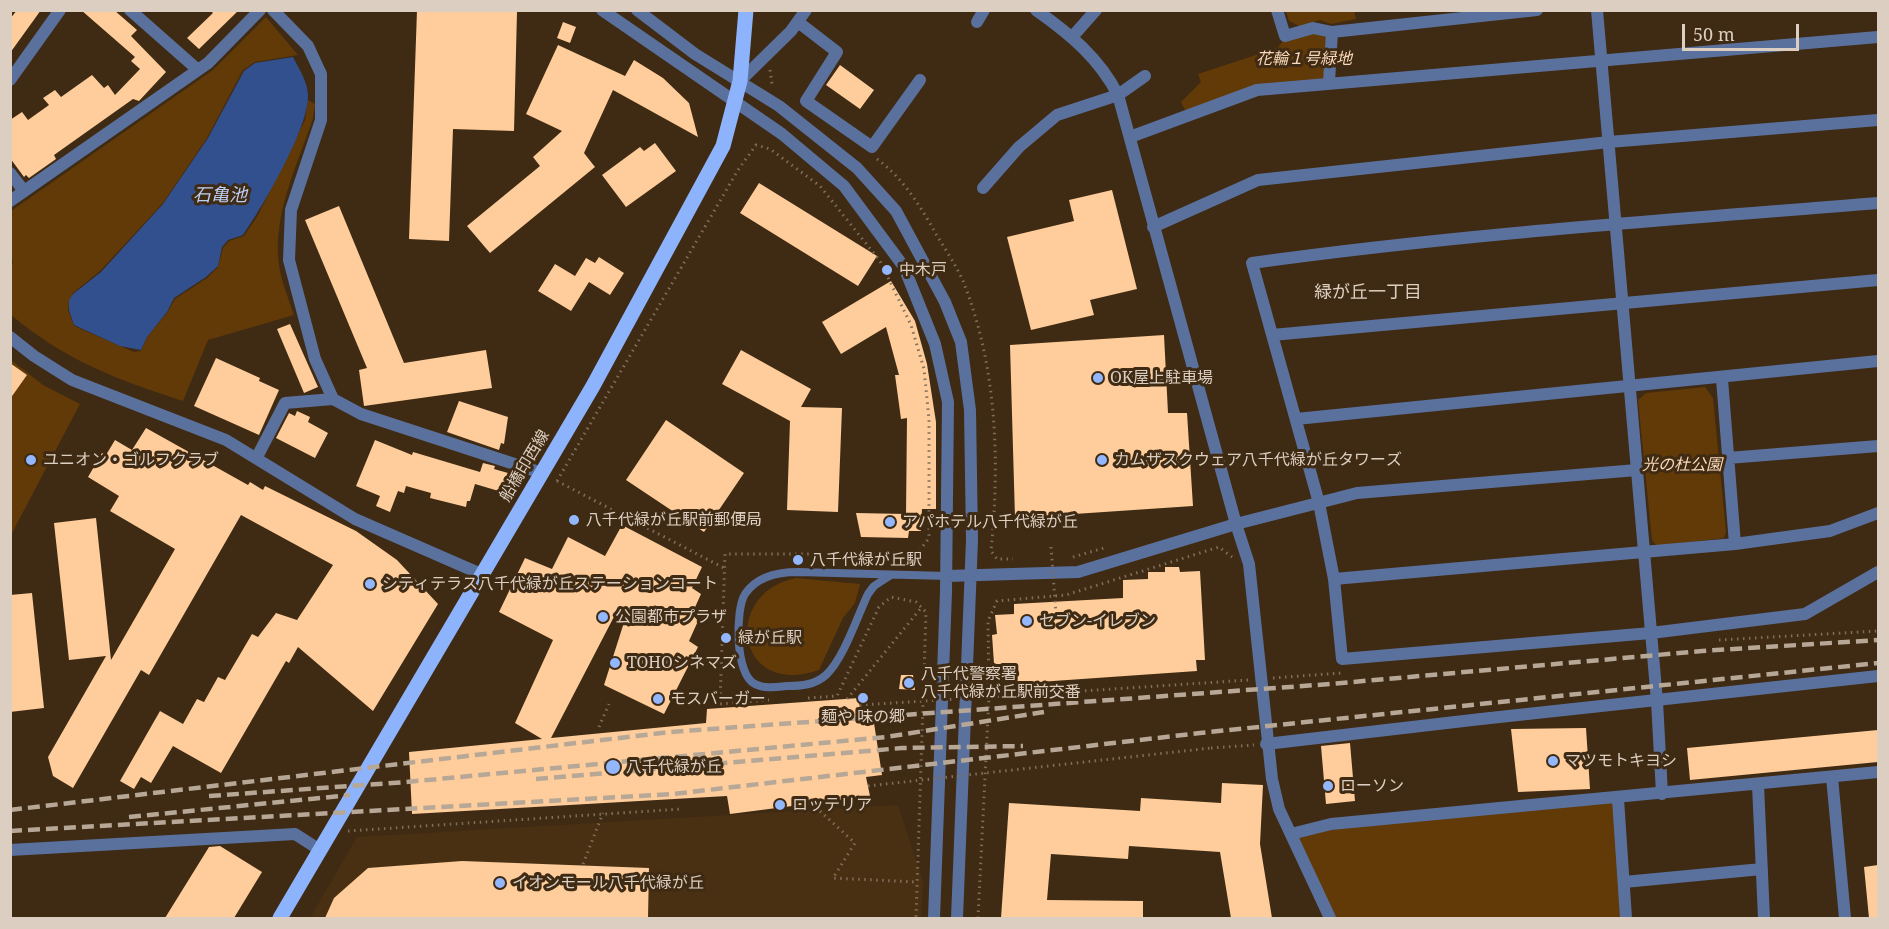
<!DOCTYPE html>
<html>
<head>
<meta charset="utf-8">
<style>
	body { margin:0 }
	#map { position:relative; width:1889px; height:929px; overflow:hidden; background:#3f2a13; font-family:"Noto Serif",serif }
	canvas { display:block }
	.frame { position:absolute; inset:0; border:12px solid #dccfc1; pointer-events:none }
	.scale { position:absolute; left:1682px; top:24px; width:117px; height:27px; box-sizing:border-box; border:3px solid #dccfc1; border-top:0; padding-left:8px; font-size:18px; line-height:21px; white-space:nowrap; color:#dccfc1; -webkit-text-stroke:4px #3f2a13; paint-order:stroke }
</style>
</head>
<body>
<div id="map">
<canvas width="1889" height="929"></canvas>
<div class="frame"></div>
<div class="scale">50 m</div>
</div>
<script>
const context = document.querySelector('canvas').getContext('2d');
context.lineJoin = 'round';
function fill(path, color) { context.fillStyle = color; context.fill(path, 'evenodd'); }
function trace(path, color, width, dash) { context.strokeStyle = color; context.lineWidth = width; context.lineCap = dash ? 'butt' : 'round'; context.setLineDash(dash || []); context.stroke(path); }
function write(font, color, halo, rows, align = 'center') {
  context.font = font + ' "Noto Serif","Noto Sans JP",serif'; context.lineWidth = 6; context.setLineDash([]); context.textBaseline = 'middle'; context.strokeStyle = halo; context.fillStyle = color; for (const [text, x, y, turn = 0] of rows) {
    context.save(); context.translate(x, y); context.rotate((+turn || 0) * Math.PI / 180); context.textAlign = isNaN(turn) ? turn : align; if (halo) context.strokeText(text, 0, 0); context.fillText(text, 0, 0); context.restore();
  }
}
const built = new Path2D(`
	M898,805L923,882L921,918H310L357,837Z`);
const green = new Path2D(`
	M1286,11H1354L1356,19L1331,24L1320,20L1299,26L1289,21Z
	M266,17L298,55L255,62L243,70L207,138L163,203L100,271L73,293L69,300L68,310L74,326L134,352L141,351L147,337L167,313L175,299L207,278L218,267L223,248L229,241L244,236L258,215L305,120L308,100L315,104L313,118C297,167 270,218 280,271C283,285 289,300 294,315L208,340L183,401C117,380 65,360 11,315V265L13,263L11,255V211L213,70Z
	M1314,30L1330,35L1327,81L1255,88L1187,114L1181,102L1201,82L1198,74L1277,48L1285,39Z
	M11,360L43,385L80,404L11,535Z
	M1705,387L1713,398L1726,531L1724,538L1657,546L1652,540L1638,400L1646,393Z
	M796,578L860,584L855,603L843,618L819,670C736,699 721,593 796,578Z
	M1618,799L1624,918H1330L1291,834Z`);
const water = new Path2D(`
	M293,57C299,69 308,82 308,96C309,127 262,208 243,235L228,240L222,247L218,266L206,277L174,298L167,312L147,337L141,350L120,346L74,325L69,310V300L73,294L101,272L163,204L208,138L244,71L255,63Z`);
const building = new Path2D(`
	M17,10H41L10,53V19Z
	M81,10H114L137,30L131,36L166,72L139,101L133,99L54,155L56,159L29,178L26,175L24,177L10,158V120L22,112L28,120L49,105L43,98L55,90L61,97L92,75L104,88L108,85L115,95L140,69L131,61L135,57Z
	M210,10H239L199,49L187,38L213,13Z
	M417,10L517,12L514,131L453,129L449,241L409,239Z
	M563,22L576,27L570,43L557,38Z
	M558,45L625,76L634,60L663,78L689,103L698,137L613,90L584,153L595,167L490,253L467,226L540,166L533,157L562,131L526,114Z
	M840,65L874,90L860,109L826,85Z
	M655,143L676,171L626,207L602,175L640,147L644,151Z
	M759,183L877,256L858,286L740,213Z
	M1112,190L1137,289L1090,300L1094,315L1031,330L1007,237L1074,221L1069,200Z
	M339,206L404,363L486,350L492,388L364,406L359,370L367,368L305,220Z
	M599,257L624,273L610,295L589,282L571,311L538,291L555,264L575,276L586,258L595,263Z
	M891,281L915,321L927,364L936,422V509H922L921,531H909L908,538L861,537L856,513L906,514L907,418L901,419L895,375H899L886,327L841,354L822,322Z
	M290,324L318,387L304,393L277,329Z
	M1164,335L1168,413H1187L1193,506L1015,518L1010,345Z
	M741,350L811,389L801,407L842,408L838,512L787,510L790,421L722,384Z
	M216,358L260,378L259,381L279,390L259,435L194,406Z
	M10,363L27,375L10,399Z
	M459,401L508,417L504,444L501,443L499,450L447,432Z
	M297,411L310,417L308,422L328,433L315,458L276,438L289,413L295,416Z
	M666,420L744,473L704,532L626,480Z
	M146,428L248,485L250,482L263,490L265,486L356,531L397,560L438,604L373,711L298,647L289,663L286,661L221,773L173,746L151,783L141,777L134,789L120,781L160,711L183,724L197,699L204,702L218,677L225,680L252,634L258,637L276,613L297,620L333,565L241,515L149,675L141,670L73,788L53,776L48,757L106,656L69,660L54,523L96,518L111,660L175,549L110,511L119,496L88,477L102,453L106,455L115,440L132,450Z
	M375,440L412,455L413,452L480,472L483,463L495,466L494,469L508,473L502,492L475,484L470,501H467L466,507L430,498L431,493L406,486L404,493L398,491L390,512L376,506L380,496L356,486Z
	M622,525L702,567L692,588L701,594L692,614L698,621L689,641L698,647L664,714L604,685L627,613L618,609L551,738L706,723L707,709L859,698L860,711L872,710L882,775L866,777L870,796L730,814L727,796L412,814L409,752L542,739L515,723L553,640L499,612L525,558L552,569L568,537L605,556Z
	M1165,567H1179L1180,572L1200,571L1205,660H1196L1197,671L1010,684L1009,677L995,678L992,635L997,634L995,615L1014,614V604L1123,598V580L1148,579V572H1165Z
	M32,593L44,708L10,712V595Z
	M901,675H913L915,690L899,689Z
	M1586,728L1590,789L1518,792L1511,729Z
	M1878,730V762L1690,780L1687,748Z
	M1350,743L1355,801L1326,804L1321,746Z
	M1222,783L1263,785L1260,844L1272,918H1231L1220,852L1129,846L1128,859L1051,854L1047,900L1143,901V918H1001L1009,803L1140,811L1141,798L1221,803Z
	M220,846L262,872L234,918H165L209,847Z
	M462,861L649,868L648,918H325L334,898L368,868Z
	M1878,865V918H1869L1864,867Z`);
const path = new Path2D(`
	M770,70L772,84L774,86
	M877,159C903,178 921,207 936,234C945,249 956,265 963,281C997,366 1000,461 991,551L997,559H1013
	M557,481L738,170L756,145L770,149L820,186L880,261L911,325L924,369L929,419V538L917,554H725L720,704L769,700
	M557,481L724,568
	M1073,557L1104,548
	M1719,640L1878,631
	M1273,678L1341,673
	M1037,694L1249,680
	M808,698L837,696L879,607L891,597L916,602L926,612L916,918
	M847,699L921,608
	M599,727L609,704
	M1211,748L1254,745
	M811,803L855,843L833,878L916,882
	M348,831L681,809
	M583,864L603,813
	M978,918L989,696L988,621L997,601L1066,595L1219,547L1232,557`);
const service = new Path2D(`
	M891,575L874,586L868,594C857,617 844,658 826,675C815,685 801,686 787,686C777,687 764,689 755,684C735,675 735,610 745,594C757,576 778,572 798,572L947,576`);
const minor = new Path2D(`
	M130,10L198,70
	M273,10L308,46L321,74V120L291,210L289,260L315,359L333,399
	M1036,10C1070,34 1099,58 1118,95L1236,524L1357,493L1637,470
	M1277,10L1285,36L1313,28L1332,32L1537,10
	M1597,10L1657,701L1662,794
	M798,22L837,52L806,101L872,147L920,80
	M977,22L984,10
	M1073,36L1096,10
	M10,80L60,10
	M740,81L791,31L806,10
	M1329,82L1332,32
	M1130,137L1257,90L1878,37
	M10,173L24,191
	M983,188L1019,147L1057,115L1118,95L1145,76
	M10,201L208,63L260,10
	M1878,203C1669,220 1460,234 1252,263L1319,503L1334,579L1342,659L1651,633L1805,614L1878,572
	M1153,227L1258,180L1609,142L1878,120
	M1272,335L1878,280
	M1722,379L1735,544
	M1296,419L1878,361
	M257,457L285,403L333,399L361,414L542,473
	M1728,458L1878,446
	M1334,579L1735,544L1830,531L1878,513
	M1266,744L1481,719
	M1832,777L1845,918
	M1758,785L1764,918
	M1618,799L1626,918
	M1291,834L1331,824L1878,772
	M10,850L295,834L320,850
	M1624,882L1762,869`);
const tertiary = new Path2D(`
	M602,10L782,134L844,186L904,267L935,344L948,402L946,592L934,918
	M637,10L695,54L779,106L857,168L896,211L945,302L961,342L970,410L972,540L957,918
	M10,337L34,356L72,380L226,440L355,519L481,574
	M947,576L1078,572L1236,524L1249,564L1272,779L1279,809L1330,918
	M1481,719L1878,676`);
const primary = new Path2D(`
	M280,918L593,386L723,146L740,81L746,10`);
const rail = new Path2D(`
	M536,779L902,748L1023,746
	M209,796L406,782L886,737L1044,712
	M10,810L670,732L1330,684L1702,651L1878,640
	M129,817L350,795
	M10,831L673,794L1200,733L1878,663`);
const pathBridge = new Path2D(`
	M1051,547L1056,614
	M860,705L1037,694
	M868,786L1211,748`);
const markers = [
	[887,270,6,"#93b7fd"],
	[1098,378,6,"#93b7fd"],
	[31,460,6,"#93b7fd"],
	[1102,460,6,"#93b7fd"],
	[574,520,6,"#93b7fd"],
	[890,522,6,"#93b7fd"],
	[798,560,6,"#93b7fd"],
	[370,584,6,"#93b7fd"],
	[603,617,6,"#93b7fd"],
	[1027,621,6,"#93b7fd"],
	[726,638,6,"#93b7fd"],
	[615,663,6,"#93b7fd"],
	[909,683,6,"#93b7fd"],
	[863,698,6,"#93b7fd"],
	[658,699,6,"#93b7fd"],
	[1553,761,6,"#93b7fd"],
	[613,767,8,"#93b7fd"],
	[1328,786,6,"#93b7fd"],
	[780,805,6,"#93b7fd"],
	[500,883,6,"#93b7fd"]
];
const parkNames = [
	["花輪１号緑地",1304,59],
	["光の杜公園",1682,465]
];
const poiNames = [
	["中木戸",899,270],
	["OK屋上駐車場",1110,378],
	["ユニオン・ゴルフクラブ",43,460],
	["カムザスクウェア八千代緑が丘タワーズ",1114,460],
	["八千代緑が丘駅前郵便局",586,520],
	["アパホテル八千代緑が丘",902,522],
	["八千代緑が丘駅",810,560],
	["シティテラス八千代緑が丘ステーションコート",382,584],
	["公園都市プラザ",615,617],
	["セブン-イレブン",1039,621],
	["緑が丘駅",738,638],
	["TOHOシネマズ",627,663],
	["八千代警察署",921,674],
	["八千代緑が丘駅前交番",921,692],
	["モスバーガー",670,699],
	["麺や 味の郷",863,717,"center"],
	["マツモトキヨシ",1565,761],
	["八千代緑が丘",626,767],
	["ローソン",1340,786],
	["ロッテリア",792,805],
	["イオンモール八千代緑が丘",512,883]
];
const streetNames = [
	["船橋印西線",525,466,-59]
];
const waterNames = [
	["石亀池",220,196]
];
const neighbourhoodNames = [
	["緑が丘一丁目",1368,293]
];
fill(built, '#4a3012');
fill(green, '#613a07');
fill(water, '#32508d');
fill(building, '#fecd9b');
trace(path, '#806e5b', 3, [1.5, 4.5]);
trace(service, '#5a719e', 8);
trace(minor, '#5a719e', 12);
trace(tertiary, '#5a719e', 12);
trace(primary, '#8db3fd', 15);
trace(rail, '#b6a797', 4.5, [12, 6]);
trace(pathBridge, '#806e5b', 3, [1.5, 4.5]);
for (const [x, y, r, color] of markers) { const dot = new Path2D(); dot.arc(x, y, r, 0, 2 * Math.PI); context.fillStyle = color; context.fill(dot); trace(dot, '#3f2a13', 2); }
write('italic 16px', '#f9d9ba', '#3f2a13', parkNames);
write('16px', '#dccfc1', '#3f2a13', poiNames, 'left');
write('16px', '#dccfc1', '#3f2a13', streetNames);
write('italic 18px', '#bccff3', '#3f2a13', waterNames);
write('18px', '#dccfc1', '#3f2a13', neighbourhoodNames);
</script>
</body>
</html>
